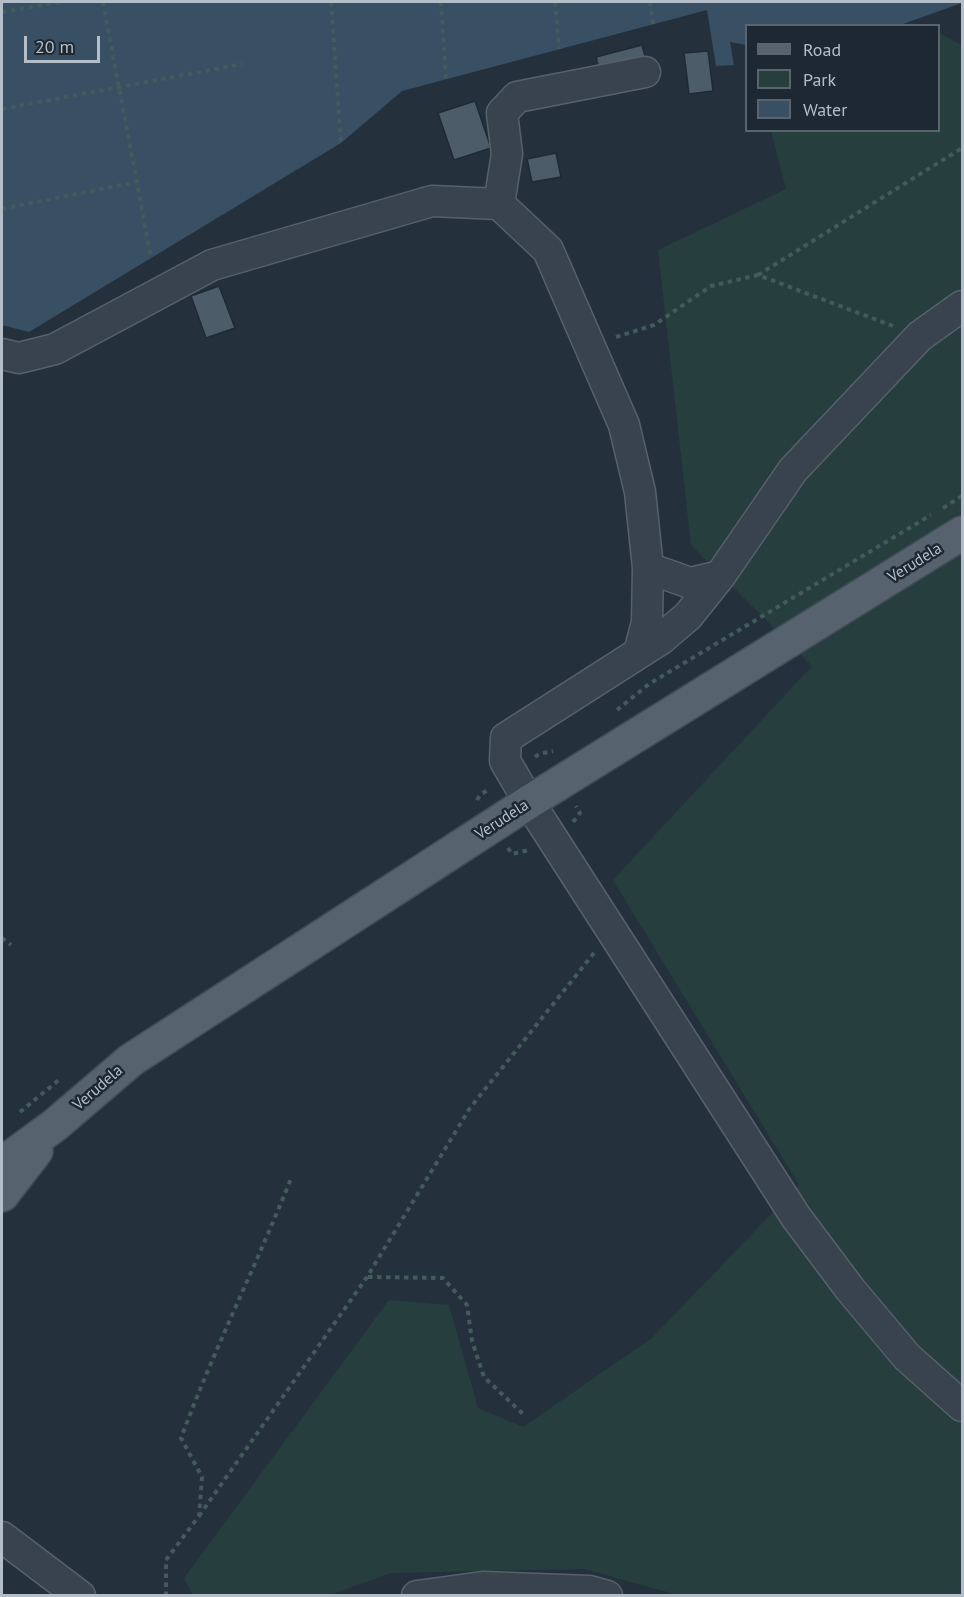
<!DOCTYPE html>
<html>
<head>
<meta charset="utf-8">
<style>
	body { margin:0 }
	#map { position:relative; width:964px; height:1597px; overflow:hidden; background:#24313d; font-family:"PT Sans",sans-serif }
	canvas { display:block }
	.frame { position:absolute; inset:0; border:3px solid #b4bec9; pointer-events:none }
	.legend { position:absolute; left:745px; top:24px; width:195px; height:108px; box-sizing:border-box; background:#1d2833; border:2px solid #59646f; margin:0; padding:8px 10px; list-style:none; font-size:18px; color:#b4bec9 }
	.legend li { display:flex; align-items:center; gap:12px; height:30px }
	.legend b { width:30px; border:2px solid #59646f }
	.scale { position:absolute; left:24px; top:36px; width:76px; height:27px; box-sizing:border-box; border:3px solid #b4bec9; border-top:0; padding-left:8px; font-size:18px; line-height:21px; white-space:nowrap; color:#b4bec9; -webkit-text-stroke:4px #1d2833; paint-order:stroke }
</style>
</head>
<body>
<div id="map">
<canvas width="964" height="1597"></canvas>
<div class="frame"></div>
<ul class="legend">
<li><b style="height:8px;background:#56626e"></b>Road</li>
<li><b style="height:16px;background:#263e3e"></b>Park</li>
<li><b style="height:16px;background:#384f64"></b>Water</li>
</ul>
<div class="scale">20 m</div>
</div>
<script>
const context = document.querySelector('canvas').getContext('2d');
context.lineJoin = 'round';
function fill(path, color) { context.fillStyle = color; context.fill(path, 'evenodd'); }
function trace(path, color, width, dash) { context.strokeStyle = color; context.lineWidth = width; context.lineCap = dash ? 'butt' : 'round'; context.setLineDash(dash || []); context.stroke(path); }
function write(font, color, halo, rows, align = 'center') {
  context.font = font + ' "PT Sans",sans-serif'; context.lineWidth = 5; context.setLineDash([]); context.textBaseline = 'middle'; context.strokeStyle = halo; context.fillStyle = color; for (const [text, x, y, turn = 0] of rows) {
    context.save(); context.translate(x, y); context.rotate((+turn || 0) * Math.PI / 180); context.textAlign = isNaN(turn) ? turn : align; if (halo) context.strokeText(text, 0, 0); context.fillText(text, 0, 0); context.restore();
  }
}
const green = new Path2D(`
	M939,33L962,45V1595H678L584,1569L391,1573L327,1596L193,1595L184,1578L389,1300L449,1305L478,1408L523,1427L652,1338L799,1185L613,880L812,666L691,545L658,250L786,189L771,131L938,130Z`);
const water = new Path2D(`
	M2,2H962V3L900,25L746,26V45L730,42L734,65L716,66L707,10L402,91L341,143L29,332L2,325Z`);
const building = new Path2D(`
	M642,45L647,64L601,76L596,57Z
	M708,51L713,91L689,94L684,53Z
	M475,101L491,148L454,160L438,113Z
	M556,153L561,177L532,182L527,159Z
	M219,286L235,328L206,338L191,296Z`);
const path = new Path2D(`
	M103,2L151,258
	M331,2L341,143
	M441,2L446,79
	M555,2L559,49
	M650,2L653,24
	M2,12L60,2
	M2,109L242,64
	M2,209L136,182
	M758,275L962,148
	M616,337L654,325L711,286L758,275L893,326
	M943,508L962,496
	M617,710L649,684L931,515
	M535,757L539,754L553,751
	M477,800L480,795L489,789
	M573,822L580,813L576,806
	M508,848L512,854L529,850
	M2,938L11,945
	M20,1112L60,1079
	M368,1277L443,1278L467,1305L472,1341L484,1377L524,1415
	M199,1516L367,1277L470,1108L594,953
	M166,1596V1560L199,1516L202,1477L181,1438C214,1349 257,1264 292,1176`);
const minor = new Path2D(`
	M499,204L507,154L502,113L517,97L645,72
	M2,354L19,358L55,349L212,265L432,201L499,204L548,250L624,425L640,492L648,568L647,622L639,653L506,738L505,761L529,802L796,1217L850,1289L907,1357L962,1406
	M648,568L690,583L720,576
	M639,653L661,639L688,616L720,576L793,470L920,336L962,306
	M2,1537L80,1596
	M417,1596L483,1587L589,1591L607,1596`);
const major = new Path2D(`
	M2,1164L55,1125L131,1060L529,802L962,533
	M2,1195L36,1151`);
const streetNames = [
	["Verudela",915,563,-32],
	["Verudela",502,820,-33],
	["Verudela",98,1088,-41]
];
fill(green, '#263e3e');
fill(water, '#384f64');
fill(building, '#4d5c69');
trace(building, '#1f2a35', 1.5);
trace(minor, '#56616c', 33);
trace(major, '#414c57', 36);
trace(path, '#445b5b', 4, [4.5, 4.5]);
trace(minor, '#38434e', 30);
trace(major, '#56626e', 33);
write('16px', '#b4bec9', '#1d2833', streetNames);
</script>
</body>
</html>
